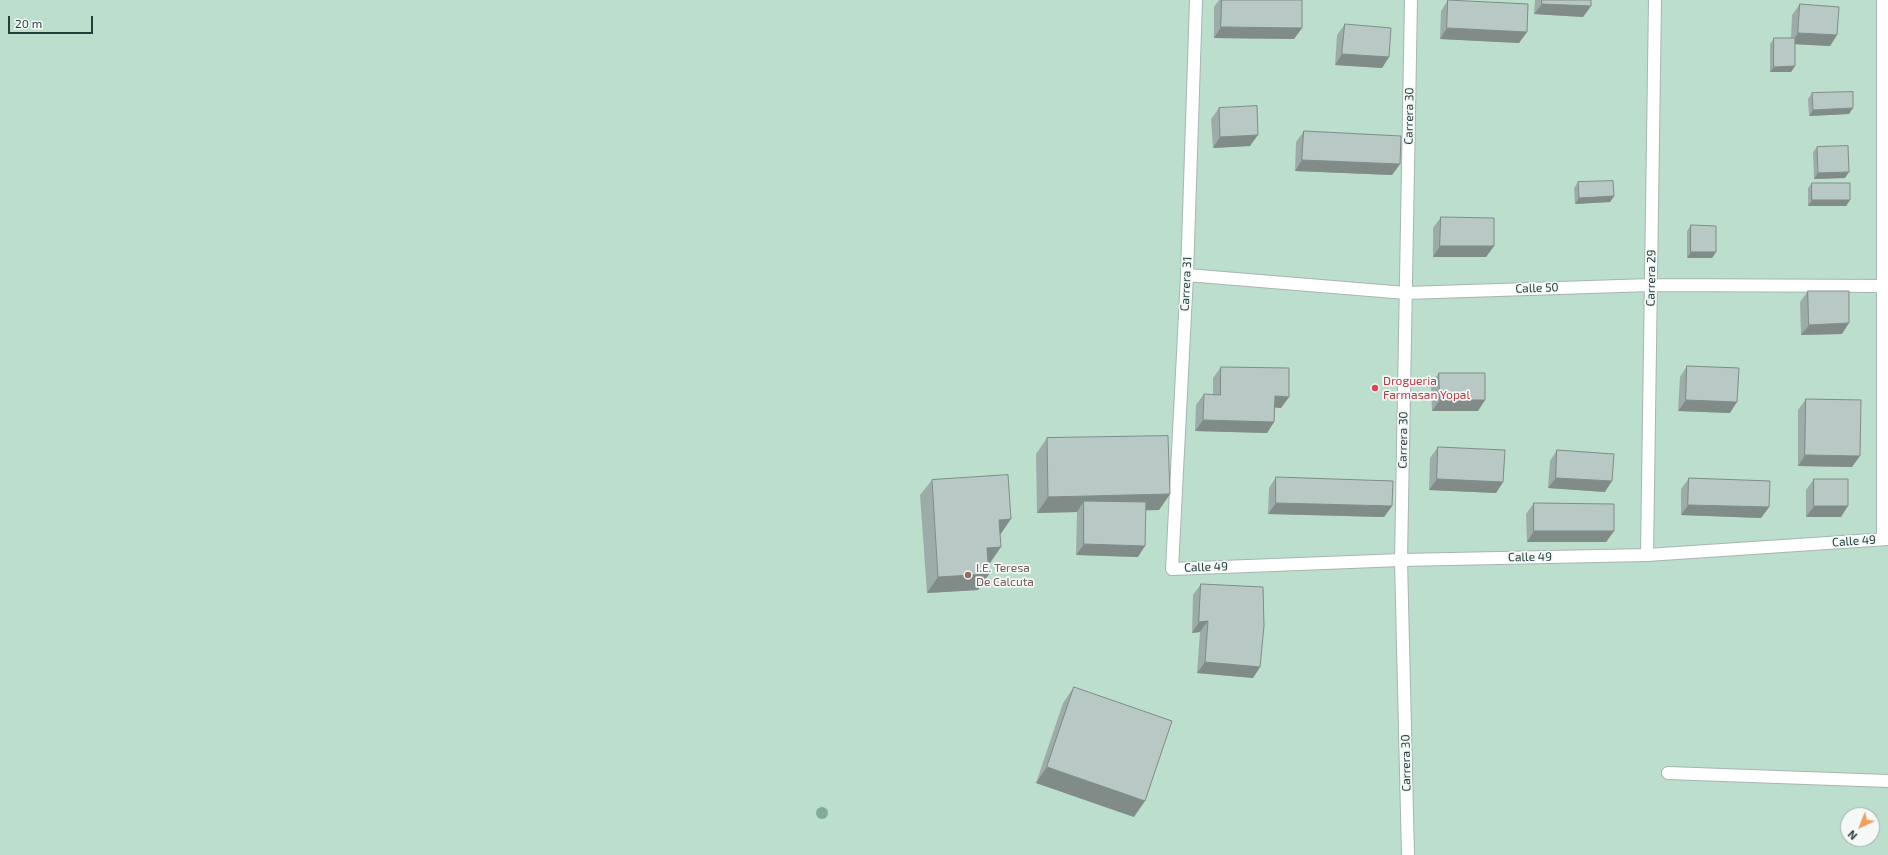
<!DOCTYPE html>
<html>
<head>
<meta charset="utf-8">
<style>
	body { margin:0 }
	#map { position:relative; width:1888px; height:855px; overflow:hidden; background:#e3edeb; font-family:"Exo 2",sans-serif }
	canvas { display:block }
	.north { position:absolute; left:1840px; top:807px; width:40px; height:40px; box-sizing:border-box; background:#f4f9f8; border:1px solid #a0afad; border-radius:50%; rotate:223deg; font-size:11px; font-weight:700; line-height:16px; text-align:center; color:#233f3c }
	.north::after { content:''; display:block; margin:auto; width:14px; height:18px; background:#f29d5d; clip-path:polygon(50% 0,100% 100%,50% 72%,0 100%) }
	.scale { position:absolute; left:8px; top:16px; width:85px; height:18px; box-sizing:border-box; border:2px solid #233f3c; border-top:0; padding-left:5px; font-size:12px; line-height:14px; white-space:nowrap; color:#233f3c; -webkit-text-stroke:3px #f4f9f8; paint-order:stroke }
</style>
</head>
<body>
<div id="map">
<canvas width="1888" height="855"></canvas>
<div class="north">N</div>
<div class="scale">20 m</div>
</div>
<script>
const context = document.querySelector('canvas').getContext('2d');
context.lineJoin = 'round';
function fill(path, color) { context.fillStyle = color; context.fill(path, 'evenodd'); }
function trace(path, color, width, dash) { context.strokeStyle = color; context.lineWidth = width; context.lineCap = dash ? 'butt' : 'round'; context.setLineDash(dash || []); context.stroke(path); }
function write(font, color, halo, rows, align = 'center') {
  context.font = font + ' "Exo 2",sans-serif'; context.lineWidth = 3.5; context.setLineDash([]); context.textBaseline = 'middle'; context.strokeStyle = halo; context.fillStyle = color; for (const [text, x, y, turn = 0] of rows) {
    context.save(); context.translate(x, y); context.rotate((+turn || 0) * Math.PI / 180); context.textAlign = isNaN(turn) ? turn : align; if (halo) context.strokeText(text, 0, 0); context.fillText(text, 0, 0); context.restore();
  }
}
const green = new Path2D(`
	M0,0H1888V855H0ZM1848,815H1872V839H1848Z`);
const minor = new Path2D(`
	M1196,0L1187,275L1172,569L1401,560L1647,555L1888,539
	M1883,0V539
	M1187,275L1406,293L1651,285L1888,286
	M1647,555L1655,0
	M1668,773L1888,781
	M1408,855L1401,560L1411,0`);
const trees = [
	[822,813]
];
const wall = new Path2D(`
	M1219,0H1302V28L1294,39L1214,38V7Z
	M1448,0L1527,32L1519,43L1440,39L1441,11Z
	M1535,0H1591V6L1583,17L1534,14Z
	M1800,4L1837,35L1830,46L1795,44V66L1791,72H1770V44L1774,38H1791L1792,15Z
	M1345,24L1389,57L1382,68L1335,65L1337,35Z
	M1812,93L1849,114L1809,116L1808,99Z
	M1219,108L1250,146L1213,148L1211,119Z
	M1304,131L1400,164L1392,175L1295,171L1296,142Z
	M1817,147L1845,178L1814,179L1813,152Z
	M1578,182L1614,196L1610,202L1575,204L1574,188Z
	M1812,183L1850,200L1846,206H1808V188Z
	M1441,217L1494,246L1486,257H1433V228Z
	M1691,225L1716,252L1712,258H1687V231Z
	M1808,291L1842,334L1801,335L1800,302Z
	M1687,366L1730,413L1678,411L1680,377Z
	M1221,367L1289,397L1281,408L1275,407L1274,422L1267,433L1195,431L1196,405L1204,394L1213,395V378Z
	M1439,373L1478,411H1432L1431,384Z
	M1806,399L1852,467L1798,466V410Z
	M1047,438L1170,494L1159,510H1146L1138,557L1076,555L1077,512L1037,513L1036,454Z
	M1438,447L1503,482L1496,493L1429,490L1430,458Z
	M1557,450L1605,492L1548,488L1550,461Z
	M1276,477L1392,506L1384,517L1268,514L1269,488Z
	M1689,478L1769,507L1761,518L1681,515V489Z
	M1814,479L1841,517H1806V490Z
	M932,480L1000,535L990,563H988L989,574L978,590L927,593L920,495Z
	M1534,503L1614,531L1606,542H1527L1526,514Z
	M1201,584L1260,667L1253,678L1197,673L1200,632L1192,633L1193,595Z
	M1074,687L1134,817L1036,783L1063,703Z`);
const shadedWall = new Path2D(`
	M1542,4L1591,6L1583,17L1534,14Z
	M1221,27L1302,28L1294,39L1214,38Z
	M1447,28L1527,32L1519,43L1440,39Z
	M1798,33L1837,35L1830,46L1791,44Z
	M1342,54L1389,57L1382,68L1335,65Z
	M1795,66L1791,72H1770L1774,67Z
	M1853,108L1849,114L1809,116L1813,110Z
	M1258,135L1250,146L1213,148L1220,137Z
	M1302,160L1400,164L1392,175L1295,171Z
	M1849,172L1845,178L1814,179L1818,173Z
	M1614,196L1610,202L1575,204L1579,198Z
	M1812,200H1850L1846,206H1808Z
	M1440,246H1494L1486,257H1433Z
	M1691,252H1716L1712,258H1687Z
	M1849,323L1842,334L1801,335L1809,325Z
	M1275,396L1289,397L1281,408L1267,407Z
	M1440,400H1485L1478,411H1432Z
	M1686,400L1737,402L1730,413L1678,411Z
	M1203,420L1274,422L1267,433L1195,431Z
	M1805,455L1860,456L1852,467L1798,466Z
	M1556,478L1612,481L1605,492L1548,488Z
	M1437,479L1503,482L1496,493L1429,490Z
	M1170,494L1159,510L1084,512V501L1077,512L1037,513L1048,497Z
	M1276,503L1392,506L1384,517L1268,514Z
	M1688,505L1769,507L1761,518L1681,515Z
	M1814,506H1848L1841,517H1806Z
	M1011,519L1000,535L999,520Z
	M1534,531H1614L1606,542H1527Z
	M1084,544L1145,546L1138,557L1076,555Z
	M1001,547L990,563H976L987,548Z
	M989,574L978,590L927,593L938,577Z
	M1208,621L1200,632L1192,633L1199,622Z
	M1205,662L1260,667L1253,678L1197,673Z
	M1047,767L1145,801L1134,817L1036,783Z`);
const building = new Path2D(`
	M1222,0H1302V28L1221,27Z
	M1448,0L1528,4L1527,32L1447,28Z
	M1542,0H1591V6L1542,4Z
	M1800,4L1839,7L1837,35L1798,33Z
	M1345,24L1391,28L1389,57L1342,54Z
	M1774,38H1795V66L1774,67Z
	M1853,92V108L1813,110L1812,93Z
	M1257,106L1258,135L1220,137L1219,108Z
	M1304,131L1401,136L1400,164L1302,160Z
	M1848,146L1849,172L1818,173L1817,147Z
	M1613,181L1614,196L1579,198L1578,182Z
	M1812,183H1850V200H1812Z
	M1441,217L1494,218V246H1440Z
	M1691,225L1716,226V252H1691Z
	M1808,291H1849V323L1809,325Z
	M1687,366L1739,368L1737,402L1686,400Z
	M1221,367L1289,368V397L1275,396L1274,422L1203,420L1204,394L1220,395Z
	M1439,373H1485V400H1440Z
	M1806,399L1861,400L1860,456L1805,455Z
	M1168,436L1170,494L1048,497L1047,438Z
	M1438,447L1505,450L1503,482L1437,479Z
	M1557,450L1614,454L1612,481L1556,478Z
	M1008,475L1011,519L999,520L1001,547L987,548L989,574L938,577L932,480Z
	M1276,477L1393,481L1392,506L1276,503Z
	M1689,478L1770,481L1769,507L1688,505Z
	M1814,479H1848V506H1814Z
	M1084,501L1146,502L1145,546L1084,544Z
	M1534,503L1614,504V531H1534Z
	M1201,584L1263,587L1264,626L1260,667L1205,662L1208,621L1199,622Z
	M1074,687L1172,721L1145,801L1047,767Z`);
const markers = [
	[1375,388,4,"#e0444e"],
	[968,575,4,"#8d6e63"]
];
const streetNames = [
	["Carrera 30",1409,116,-89],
	["Carrera 29",1651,278,-89],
	["Carrera 31",1186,284,-87],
	["Calle 50",1537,288,-2],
	["Carrera 30",1403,440,-89],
	["Calle 49",1854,541,-4],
	["Calle 49",1530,557,-1],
	["Calle 49",1206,567,-2],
	["Carrera 30",1406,763,-91]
];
const healthNames = [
	["Drogueria",1383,381],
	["Farmasan Yopal",1383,395]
];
const educationNames = [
	["I.E. Teresa",976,568],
	["De Calcuta",976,582]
];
fill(green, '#bcdecc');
trace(minor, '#a6b5b3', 14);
trace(minor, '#fff', 12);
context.fillStyle = '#7fac9a';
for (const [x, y] of trees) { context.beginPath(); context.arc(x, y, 6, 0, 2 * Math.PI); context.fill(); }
fill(wall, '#9eaca9');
fill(shadedWall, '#818c89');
fill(building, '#b8c8c4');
trace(building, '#818c89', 1);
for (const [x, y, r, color] of markers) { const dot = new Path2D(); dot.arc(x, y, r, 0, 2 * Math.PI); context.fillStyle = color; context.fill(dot); trace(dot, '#f4f9f8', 1.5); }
write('12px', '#233f3c', '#f4f9f8', streetNames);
write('12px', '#be3a42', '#f4f9f8', healthNames, 'left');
write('12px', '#785e54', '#f4f9f8', educationNames, 'left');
</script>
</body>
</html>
